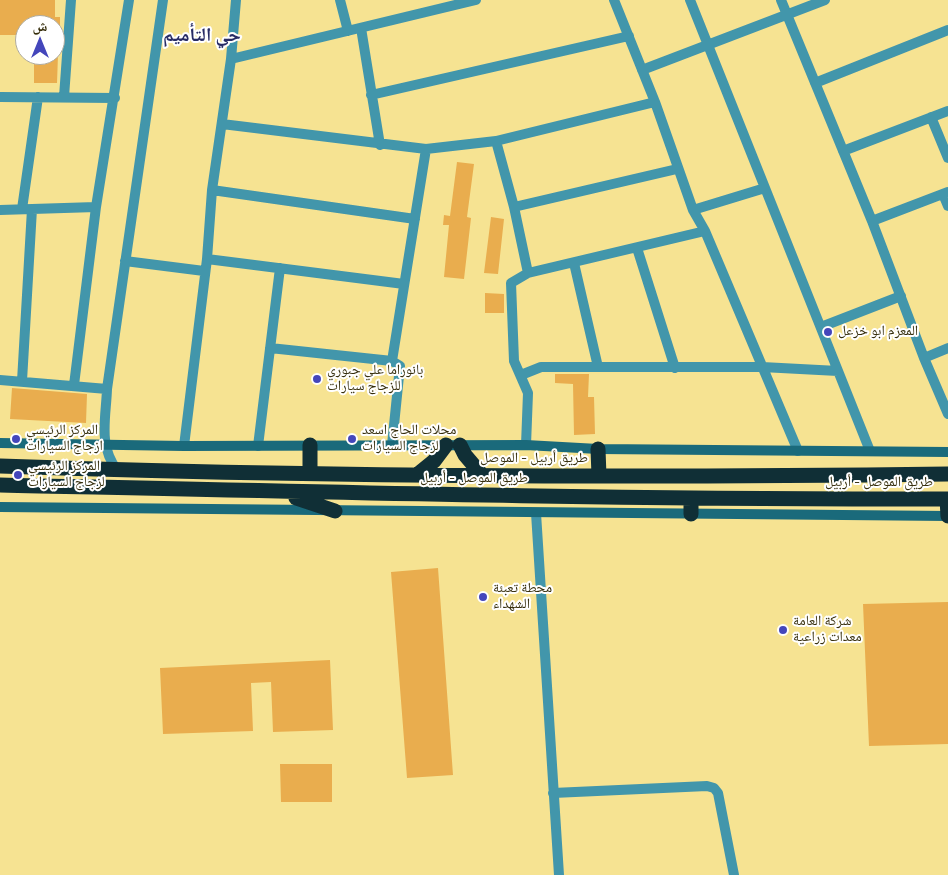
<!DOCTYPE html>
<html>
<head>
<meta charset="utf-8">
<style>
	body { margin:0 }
	#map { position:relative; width:948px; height:875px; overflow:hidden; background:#f6e392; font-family:"Titillium Web","Noto Naskh Arabic",sans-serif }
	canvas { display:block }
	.north { position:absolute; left:15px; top:15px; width:50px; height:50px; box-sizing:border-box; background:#fff; border:1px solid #afab9e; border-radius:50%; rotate:0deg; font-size:14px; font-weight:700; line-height:20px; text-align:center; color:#362e0c }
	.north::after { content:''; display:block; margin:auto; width:18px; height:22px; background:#4446bb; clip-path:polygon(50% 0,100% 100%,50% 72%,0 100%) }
</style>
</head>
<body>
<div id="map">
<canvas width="948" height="875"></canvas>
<div class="north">ش</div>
</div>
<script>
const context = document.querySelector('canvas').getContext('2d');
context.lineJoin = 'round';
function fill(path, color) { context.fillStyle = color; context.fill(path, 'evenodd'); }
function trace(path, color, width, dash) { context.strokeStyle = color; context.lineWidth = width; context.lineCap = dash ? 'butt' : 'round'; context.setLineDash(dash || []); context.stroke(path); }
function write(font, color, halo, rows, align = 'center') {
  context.font = font + ' "Titillium Web","Noto Naskh Arabic",sans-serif'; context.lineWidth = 4; context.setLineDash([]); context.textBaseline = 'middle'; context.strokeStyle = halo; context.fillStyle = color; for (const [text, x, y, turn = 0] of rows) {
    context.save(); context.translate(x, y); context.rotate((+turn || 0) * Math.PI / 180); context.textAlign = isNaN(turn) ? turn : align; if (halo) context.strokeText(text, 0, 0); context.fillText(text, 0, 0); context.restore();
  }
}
const building = new Path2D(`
	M0,0H55V17H60V25H25V35H0Z
	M34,55H58L57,83H34Z
	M457,162L474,164L467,217L471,218L464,279L444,277L449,225H443L444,215L450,216Z
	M491,217L504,219L498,274L484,273Z
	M485,293L504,294V313H485Z
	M555,374H589L588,397H594L595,434L574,435L573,384L555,383Z
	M12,388L87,394L86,423L10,419Z
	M438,568L453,775L407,778L391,572Z
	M948,602V744L869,746L863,604Z
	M330,660L333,730L273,732L271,682L251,683L253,731L163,734L160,668Z
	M280,764H332V802H281Z`);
const street = new Path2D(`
	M340,0L348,31
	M614,0L655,102L693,210L705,231L798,451
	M690,0L870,451
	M781,0L872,221L924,358L948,414
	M361,28L380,145
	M231,59L476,0
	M642,70L825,0
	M815,83L948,30
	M371,95L629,36
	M0,97L115,98
	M64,97L71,0
	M931,117L948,158
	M222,124L426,149
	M496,141L514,207L528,273L511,283L514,361L528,393L526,445
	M843,151L948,111
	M212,190L415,219
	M943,194L948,206
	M514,207L677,169
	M22,209L38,97
	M0,210L96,207
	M693,210L765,188
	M872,221L948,192
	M637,248L675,368
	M207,259L404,284
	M125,261L204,271
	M574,263L598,367
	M528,273L705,231
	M821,327L901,296
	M270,348L392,361
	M924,358L948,348
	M521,375L541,367H762L838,371
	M0,380L107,389
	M22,381L32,209
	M74,385L96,207L129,0
	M392,445L400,366L392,361L426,149L496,141L655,102
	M184,446L207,259L212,190L231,59L236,0
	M258,446L280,268
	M117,470C98,445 106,418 107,389L163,0
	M536,513L559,875
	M553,793L707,786L714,788L718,793L734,875`);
const secondary = new Path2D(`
	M0,443L184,446L526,445L598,449L948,452
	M0,507L948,516`);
const highway = new Path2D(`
	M460,445L465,455L482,475
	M598,449L599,476
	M0,466C316,477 632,478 948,474
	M310,472V445
	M418,474L434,461L446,445
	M0,485C316,492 632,500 948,499
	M296,498L335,511
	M691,498V514
	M947,499L948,516`);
const markers = [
	[828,332,5,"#4446bb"],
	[317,379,5,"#4446bb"],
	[16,439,5,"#4446bb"],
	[352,439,5,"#4446bb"],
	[18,475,5,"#4446bb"],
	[483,597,5,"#4446bb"],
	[783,630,5,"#4446bb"]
];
const poiNames = [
	["المعزم ابو خزعل",838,332],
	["بانوراما علي جبوري",327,371],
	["للزجاج سيارات",327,387],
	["المركز الرئيسي",26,431],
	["ازجاج السيارات",26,447],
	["محلات الحاج اسعد",362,431],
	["لزجاج السيارات",362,447],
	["المركز الرئيسي",28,467],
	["لزجاج السيارات",28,483],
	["محطة تعبئة",493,589],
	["الشهداء",493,605],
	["شركة العامة",793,622],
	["معدات زراعية",793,638]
];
const streetNames = [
	["طريق أربيل - الموصل",534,459],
	["طريق الموصل - أربيل",474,479],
	["طريق الموصل - أربيل",879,483]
];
const districtNames = [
	["حي التأميم",202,36]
];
fill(building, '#e9ad4e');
trace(street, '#4296ab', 10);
trace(secondary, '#1a6a7b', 10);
trace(highway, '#102f36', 15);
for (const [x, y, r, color] of markers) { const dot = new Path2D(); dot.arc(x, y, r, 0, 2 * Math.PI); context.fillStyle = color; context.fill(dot); trace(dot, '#fff', 2); }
write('14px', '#362e0c', '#fff', poiNames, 'left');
write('14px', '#362e0c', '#fff', streetNames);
write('bold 19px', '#282c65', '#fff', districtNames);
</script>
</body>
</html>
